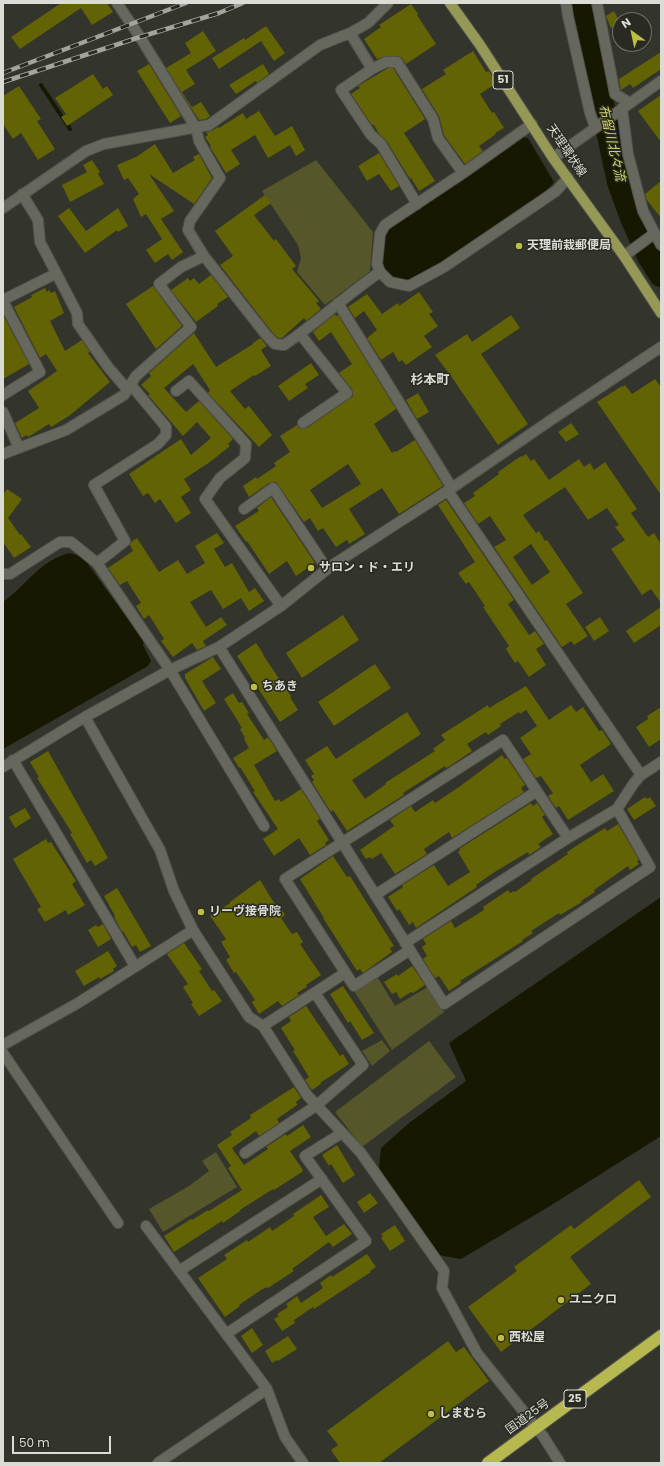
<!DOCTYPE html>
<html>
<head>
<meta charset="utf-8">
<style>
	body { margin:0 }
	#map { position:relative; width:664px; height:1466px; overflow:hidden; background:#33342b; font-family:Poppins,sans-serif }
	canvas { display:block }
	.frame { position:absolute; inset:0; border:4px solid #dbdcd6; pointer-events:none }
	.north { position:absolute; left:612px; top:12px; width:40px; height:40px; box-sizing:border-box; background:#292a21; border:1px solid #707169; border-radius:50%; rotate:327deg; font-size:11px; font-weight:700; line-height:16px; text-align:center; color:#dbdcd6 }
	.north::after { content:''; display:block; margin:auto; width:14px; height:18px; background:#bcbf44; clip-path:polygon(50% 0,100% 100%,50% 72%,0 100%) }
	.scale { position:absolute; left:12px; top:1436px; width:99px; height:18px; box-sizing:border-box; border:2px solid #dbdcd6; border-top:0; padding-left:5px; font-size:12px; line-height:14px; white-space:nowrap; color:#dbdcd6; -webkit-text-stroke:3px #292a21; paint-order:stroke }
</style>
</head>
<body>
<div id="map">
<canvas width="664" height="1466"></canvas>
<div class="frame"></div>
<div class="north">N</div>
<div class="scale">50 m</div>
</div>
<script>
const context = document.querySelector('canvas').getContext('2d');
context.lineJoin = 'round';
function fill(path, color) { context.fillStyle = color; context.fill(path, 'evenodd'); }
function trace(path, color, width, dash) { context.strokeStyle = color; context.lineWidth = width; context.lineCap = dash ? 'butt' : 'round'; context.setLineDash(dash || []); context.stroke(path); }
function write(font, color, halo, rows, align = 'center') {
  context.font = font + ' Poppins,"Noto Sans JP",sans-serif'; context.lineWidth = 3; context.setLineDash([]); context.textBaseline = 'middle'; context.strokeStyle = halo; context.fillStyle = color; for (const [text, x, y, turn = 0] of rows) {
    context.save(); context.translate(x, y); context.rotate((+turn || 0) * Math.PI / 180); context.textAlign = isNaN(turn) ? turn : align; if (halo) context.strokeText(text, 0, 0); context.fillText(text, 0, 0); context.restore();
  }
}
const green = new Path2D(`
	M316,160L373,232L370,271L325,305L297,272L301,258L298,245L262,191Z
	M378,978L395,1006L428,987L444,1012L392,1050L354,991Z
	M382,1040L390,1051L372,1066L362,1051Z
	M429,1041L456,1077L362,1147L335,1112Z
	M216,1152L237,1187L163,1232L149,1209L189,1186L209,1171L202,1161Z`);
const water = new Path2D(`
	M522,137L528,138L554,182L539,199L444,262L408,280L392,278L383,267C383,248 379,237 395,223Z
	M69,553L80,556L87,563L144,641L143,645L151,661L148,666L3,749V602C27,585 39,561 69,553Z
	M661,897V1136L550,1206L461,1259L438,1255L379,1168L381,1148L409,1123L466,1081L449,1043Z`);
const stream = new Path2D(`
	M41,85L70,129`);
const river = new Path2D(`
	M583,3L585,25L619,182L632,218L649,256L661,275`);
const building = new Path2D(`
	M61,3H107L113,12L92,25L81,8L20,49L11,37Z
	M411,4L418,14L417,15L436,44L406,64L402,58L397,56H386L377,59L364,39L381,27L379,25Z
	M614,11L620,23L611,28L606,16Z
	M266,26L285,53L274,61L261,41L219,69L212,58L244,38L245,40Z
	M203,31L216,51L186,70L195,84L182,92L192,107L201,102L210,116L206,119L199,120L166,68L191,53L185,43Z
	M473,51L486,72L489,71L497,83L480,94L492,113L494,112L504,128L495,133L496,134L479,146L483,151L465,164L444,135L439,116L422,89L446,74L443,70Z
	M661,52V69L633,88L630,84L621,90L619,79Z
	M149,64L181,116L170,123L137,71Z
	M263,64L269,74L257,83L256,81L236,94L229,85Z
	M388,68H393L425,119L404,133L435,181L419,191L411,178L410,179L386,140L379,134L374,125H372L351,94L360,88L358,86Z
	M93,74L103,89L107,86L113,95L67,126L61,117L66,114L55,98Z
	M19,86L41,119L37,121L55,149L38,160L21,133L13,139L3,124V96Z
	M661,95V142L638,111Z
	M259,111L275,136L292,126L305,150L296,156L290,145L268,158L255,135L231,150L240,164L226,173L210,147L211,146L205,137L208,135L206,132L213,130L218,127L219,128L243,113L246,119Z
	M155,144L173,173L195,160L193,157L199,154L212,178L194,204L149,174L174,211L161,219L183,252L172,260L168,254L155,263L146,250L162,239L146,214L141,217L133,199L139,194L128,178L124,180L117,165L136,157Z
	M379,153L399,186L391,191L379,174L367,181L358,166Z
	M92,160L100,172L98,174L104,184L70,202L62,185L87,172L83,165Z
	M661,181V218L647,200L645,194Z
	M265,195L271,203L254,215L274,241L276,239L296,266L292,269L319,301L316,303L321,309L306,321L304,318L282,338H278L272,332L220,265L233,256L215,231Z
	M69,208L86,231L118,208L128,226L118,232L117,230L85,253L58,216Z
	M211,275L228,297L217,304L218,306L196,322L171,290L188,278L190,281L194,278L199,284Z
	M153,286L182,326L156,349L126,304Z
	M45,288L47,292L49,290L51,293L55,291L64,313L50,321L65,351L82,340L90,352L88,353L110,382L69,416L51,427L49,424L28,437L27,435L22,438L15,423L39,408L28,391L57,371L46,354L40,358L14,307L32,297L31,295Z
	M419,292L433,312L429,314L438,326L424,336L432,347L406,365L402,360L399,362L393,352L381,360L367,338L377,330L364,311L355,318L348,307L367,294L382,314L398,303L399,306Z
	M335,314L336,316L338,315L396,409L374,424L392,453L395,451L396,452L415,440L443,486L399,514L382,488L349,509L365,534L349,544L347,540L336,547L323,528L318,531L310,518L304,522L276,482L269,483L249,497L243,486L256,477L257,479L276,466L274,463L290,452L280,436L297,425L301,429L307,428L353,396L352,389L339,373L352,364L331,332L319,341L313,332ZM348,464L361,484L322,508L310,490Z
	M3,315L29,364L3,379Z
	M511,315L520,328L481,354L528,424L498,445L451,376L435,355L467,334L472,342Z
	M194,333L216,367L253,344V343L260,338L267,346L261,350L271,366L255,376L254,375L230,391L245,409L249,406L272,435L259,447L208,393L210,390L193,364L164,388L186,412L199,401L233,439L228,444L230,446L210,462L184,479L191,490L181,497L191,513L176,523L160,499L155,503L148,493L143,496L129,474L181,439L191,455L211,438L197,422L183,436L148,395L150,394L141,385L151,376L149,373Z
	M311,363L319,375L305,384L308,388L289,401L278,386Z
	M655,379L661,387V495L597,402L622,386L623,387L625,385L632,394Z
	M418,393L429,412L417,419L406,400Z
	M571,423L579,434L566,442L558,432Z
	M526,454L531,461L534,459L549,480L579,459L584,467L590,463L594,470L605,462L637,509L631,513L648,537L654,533L661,544V603L651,589L642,595L611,549L625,540L615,527L619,525L607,508L588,520L565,487L523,515L536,533L539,531L545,541L547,540L583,593L566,604L588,636L574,645L571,641L562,647L494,547L506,540L490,516L478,524L464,503L475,496L473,493L499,474L498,472L521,456L522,457ZM531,544L550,572L532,585L513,557Z
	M7,489L22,499L8,518L20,535L21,534L31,547L14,558L3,542V495Z
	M271,497L315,563L296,576L287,561L269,574L247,541L246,542L235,526L259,511L257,508Z
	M446,500L514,600L508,604L529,635L535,631L544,644L536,649L546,665L529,677L518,661L515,663L506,649L509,646L483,607L485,606L469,582L466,584L458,573L475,562L438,505Z
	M217,533L224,543L214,549L225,567L232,563L249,592L255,588L264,601L249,611L241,598L223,609L211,590L190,602L206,627L221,617L227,625L203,641L206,646L197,650L192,643L173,657L161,641L164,639L149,615L144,619L136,606L141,603L127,581L120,585L108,568L133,551L130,545L131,542L137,538L159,572L178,560L187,574L205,563L195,546Z
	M661,607V625L634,643L626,631Z
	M343,615L359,640L302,678L286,653Z
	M600,617L609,631L594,641L585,627Z
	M256,643L264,655H263L291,696L290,697L298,710L280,722L237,656Z
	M213,657L221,669L202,681L216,703L204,711L185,678V674Z
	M375,664L391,688L334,726L318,702Z
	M526,686L549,720L571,705L576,712L583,707L599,731L602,730L611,744L580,765L591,782L603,774L614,791L568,820L559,806L556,808L548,796L553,793L541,776L536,778L523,759L531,754L520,738L537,726L526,710L520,714L519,712L500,724L501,726L488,735L486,732L467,744L472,751L450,766L446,768L445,766L403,793L404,795L347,831L333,810L331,812L312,782L314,780L311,776L314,774L305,760L327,746L336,759L407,712L421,734L352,780L365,799L386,784L385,783L435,751L433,749L445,740L441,735L488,705L489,708Z
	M233,693L239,703L242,702L249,713L247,714L264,740L268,737L277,751L254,765L275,801L279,799L281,802L301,789L320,819L317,821L329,840L325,843L326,845L310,855L299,838L274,856L263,839L278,829L253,792L255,791L240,767L239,768L233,758L249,748L244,739L245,738L240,729L242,728L224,699Z
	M661,707V739L649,747L636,727L648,719L647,716Z
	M48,751L108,858L95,866L91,860L87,863L70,834L72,833L37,778L39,777L30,762Z
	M502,755L505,759L507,758L525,785L521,788L524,792L452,838L449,832L424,849L427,854L395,874L381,853L372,859L370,857L366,859L360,850L394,826L390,820L411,806L415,812L433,800L435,803L459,787Z
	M645,797L647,799L650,797L656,806L634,820L627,809Z
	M531,803L533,806L537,803L545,815L542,817L553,834L538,844L541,847L529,855L528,852L493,873L476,885L477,887L416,928L413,922L409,925L399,909L397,911L388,897L403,887L402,885L434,865L448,886L470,872L458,852L460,850L459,849Z
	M25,808L31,818L15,828L9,817Z
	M618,824L639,860L637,861L639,864L630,870L628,866L594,890L595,892L581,901L582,902L560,915L559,913L531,931L533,933L522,940L523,941L460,981L461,983L449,991L439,976L435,978L423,959L427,956L422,947L426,944L423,939L451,921L455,928L484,910L483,907L508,890L510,893L514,891L515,892L532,880L531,879L568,854L567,852L579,844L605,828L607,831Z
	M46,839L48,843L51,842L76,881L72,884L85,905L68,915L66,910L45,922L37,909L41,907L13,859Z
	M333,856L347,877L350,876L394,946L390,948L392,952L363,973L360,969L357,971L323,918H324L300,879Z
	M260,880L276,906L279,905L285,915L281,918L292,934L297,932L303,942L300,944L321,975L306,985L307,987L297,993L299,995L282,1006L278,1001L259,1014L252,1002L255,1000L236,972L234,973L226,960L230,957L221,942L226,939L210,916L230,903V902Z
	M117,888L151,946L140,952L136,945L132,947L123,931L122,932L114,917L115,916L104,896Z
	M103,924L111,939L98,947L88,930L96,925L98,927Z
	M184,943L202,969L199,971L212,991L214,990L222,1001L199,1016L191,1004L193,1003L183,987L188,984L167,954Z
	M108,951L117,966L113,969L114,971L100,979L99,977L84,986L75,971Z
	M412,966L425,985L413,993L411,992L400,999L396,992L392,994L384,982L397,974L398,976Z
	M343,986L374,1033L362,1040L350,1021L348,1023L330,994Z
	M306,1006L340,1056L343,1054L349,1064L320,1083L321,1084L312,1090L305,1080L309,1077L293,1051L295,1050L281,1028L291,1021L289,1017Z
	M294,1087L301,1098L296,1102L297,1105L277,1119L279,1123L259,1136L256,1131L232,1148L244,1165L268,1149L266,1147L286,1134L287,1136L303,1125L311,1137L290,1151L303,1170L302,1172L274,1190L273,1189L240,1210V1211L223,1223L222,1221L174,1252L164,1236L191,1219L192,1220L208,1210L209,1211L242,1190L228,1168L231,1166L217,1145L232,1135L230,1132L251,1118L250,1115Z
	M337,1145L355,1175L343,1183L331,1164L329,1166L322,1155Z
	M639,1180L651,1197L570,1257L591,1284L501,1352L468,1307L517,1271L514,1267L571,1225L574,1229Z
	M370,1193L378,1203L364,1213L357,1202Z
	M321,1195L329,1207L313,1217L326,1236L344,1224L352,1234L333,1247L329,1242L292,1269L294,1271L268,1288L267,1287L261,1290L239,1305L240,1306L225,1317L198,1278L227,1259L224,1255L247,1240L248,1242L270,1227L272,1231L294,1216L293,1214Z
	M395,1225L405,1241L390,1251L381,1238L383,1236L381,1234Z
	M367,1254L376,1267L370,1271L371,1272L314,1309L313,1307L294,1320L295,1323L282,1331L274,1319L279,1316L277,1314L288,1307L286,1304L297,1296L301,1303L323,1288L320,1283L331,1275L332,1277Z
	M252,1328L263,1345L252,1353L241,1336Z
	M288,1336L297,1349L278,1361L277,1360L272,1363L265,1351Z
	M448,1341L456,1352L464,1347L489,1381L379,1463H340L331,1450L338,1445L327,1431Z`);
const minor = new Path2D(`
	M117,3L140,37L196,128L199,141L220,178L190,221L188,230L204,256L267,336L275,344L284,345C317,323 346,295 380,272L390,282L409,286L444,267L537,204L556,191L568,178
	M566,3L568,16L590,113L595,127
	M597,3L615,94L630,103
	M350,33L372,69L386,62H397L433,119L438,138L463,173
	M372,69L341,90L371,135L381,144L417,204
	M622,108L628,154L643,211L661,245
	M553,158L661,81
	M22,194L38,220L40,242L77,313L78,324L108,367L127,389
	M3,208L86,151L104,144L209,125L320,45L350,33L368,23L388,3
	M624,256L655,233
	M380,272L377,264L380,234L385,225L463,173L532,124
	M3,300L55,274
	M3,301L40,372L3,395
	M338,303L452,488
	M300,334L347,393L303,423
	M176,391L189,381L246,444L245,458L220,478L205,499L281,606
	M3,412L19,448
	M3,454L66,430L124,395L136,376L191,327L159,284L181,267L204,256
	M448,491L641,775
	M244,509L273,488L327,569
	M97,563L125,541L94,485L158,444L166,435V427L131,385
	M3,574H10L60,542H71L97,563L170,670L264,826
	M219,647L444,1004L650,867L617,809
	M85,717L160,850L174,891L193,930L249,1017L263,1026L307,1095L361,1153L444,1271L442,1288L477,1353L543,1436L560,1463
	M13,760L132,961
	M3,767L85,717L170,670L219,647L281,606L331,566L452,488L551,420L661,347
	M375,895L537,791
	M405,943L568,838L617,809L634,783L641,775L661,762
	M410,950L354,986L285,879L503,740L568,838
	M263,1026L345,973
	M3,1045L78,1003L193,930
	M3,1053L118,1223
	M245,1153L317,1105L363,1065L315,993
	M146,1226L267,1389L285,1437L303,1463
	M179,1271L322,1179
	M226,1334L366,1241L305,1156L342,1133
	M158,1463L267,1389`);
const major = new Path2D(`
	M450,3L480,45L553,158L624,256L661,313`);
const highway = new Path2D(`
	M488,1463L661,1336`);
const rail = new Path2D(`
	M3,73L186,3
	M3,82L140,37L219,13L243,3`);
const markers = [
	[519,246,4,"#bcbf44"],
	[311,568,4,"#bcbf44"],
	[254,687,4,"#bcbf44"],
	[201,912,4,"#bcbf44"],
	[561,1300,4,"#bcbf44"],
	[501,1338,4,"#bcbf44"],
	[431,1414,4,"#bcbf44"]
];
const shields = [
	[503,80,20],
	[575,1399,22]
];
const shieldNames = [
	["51",503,80],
	["25",575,1399]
];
const streetNames = [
	["天理環状線",566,151,56],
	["国道25号",528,1417,-36]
];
const poiNames = [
	["天理前栽郵便局",527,246],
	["サロン・ド・エリ",319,568],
	["ちあき",262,687],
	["リーヴ接骨院",209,912],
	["ユニクロ",569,1300],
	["西松屋",509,1338],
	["しまむら",439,1414]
];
const waterNames = [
	["布留川北々流",611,143,77]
];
const neighbourhoodNames = [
	["杉本町",430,381]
];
fill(green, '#55572b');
fill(water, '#171801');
trace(stream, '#171801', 4);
trace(river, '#171801', 24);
fill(building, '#626305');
trace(minor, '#51514a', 12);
trace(major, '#51514a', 12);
trace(highway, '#51514a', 14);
trace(minor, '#66675d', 10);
trace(major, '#969855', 10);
trace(highway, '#b6b94f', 12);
trace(rail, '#a3a49d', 4.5);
trace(rail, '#292a21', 3, [9]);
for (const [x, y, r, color] of markers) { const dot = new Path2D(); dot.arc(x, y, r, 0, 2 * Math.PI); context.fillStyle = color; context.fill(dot); trace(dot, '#292a21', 1.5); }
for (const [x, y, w] of shields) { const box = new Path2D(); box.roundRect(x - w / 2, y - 9, w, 18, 3); context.fillStyle = '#292a21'; context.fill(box); trace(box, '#dbdcd6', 1); }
write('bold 11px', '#dbdcd6', null, shieldNames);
write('12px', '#dbdcd6', '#292a21', streetNames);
write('bold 12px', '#dbdcd6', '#292a21', poiNames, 'left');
write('italic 13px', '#d0d466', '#292a21', waterNames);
write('bold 13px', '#dbdcd6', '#292a21', neighbourhoodNames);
</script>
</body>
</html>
